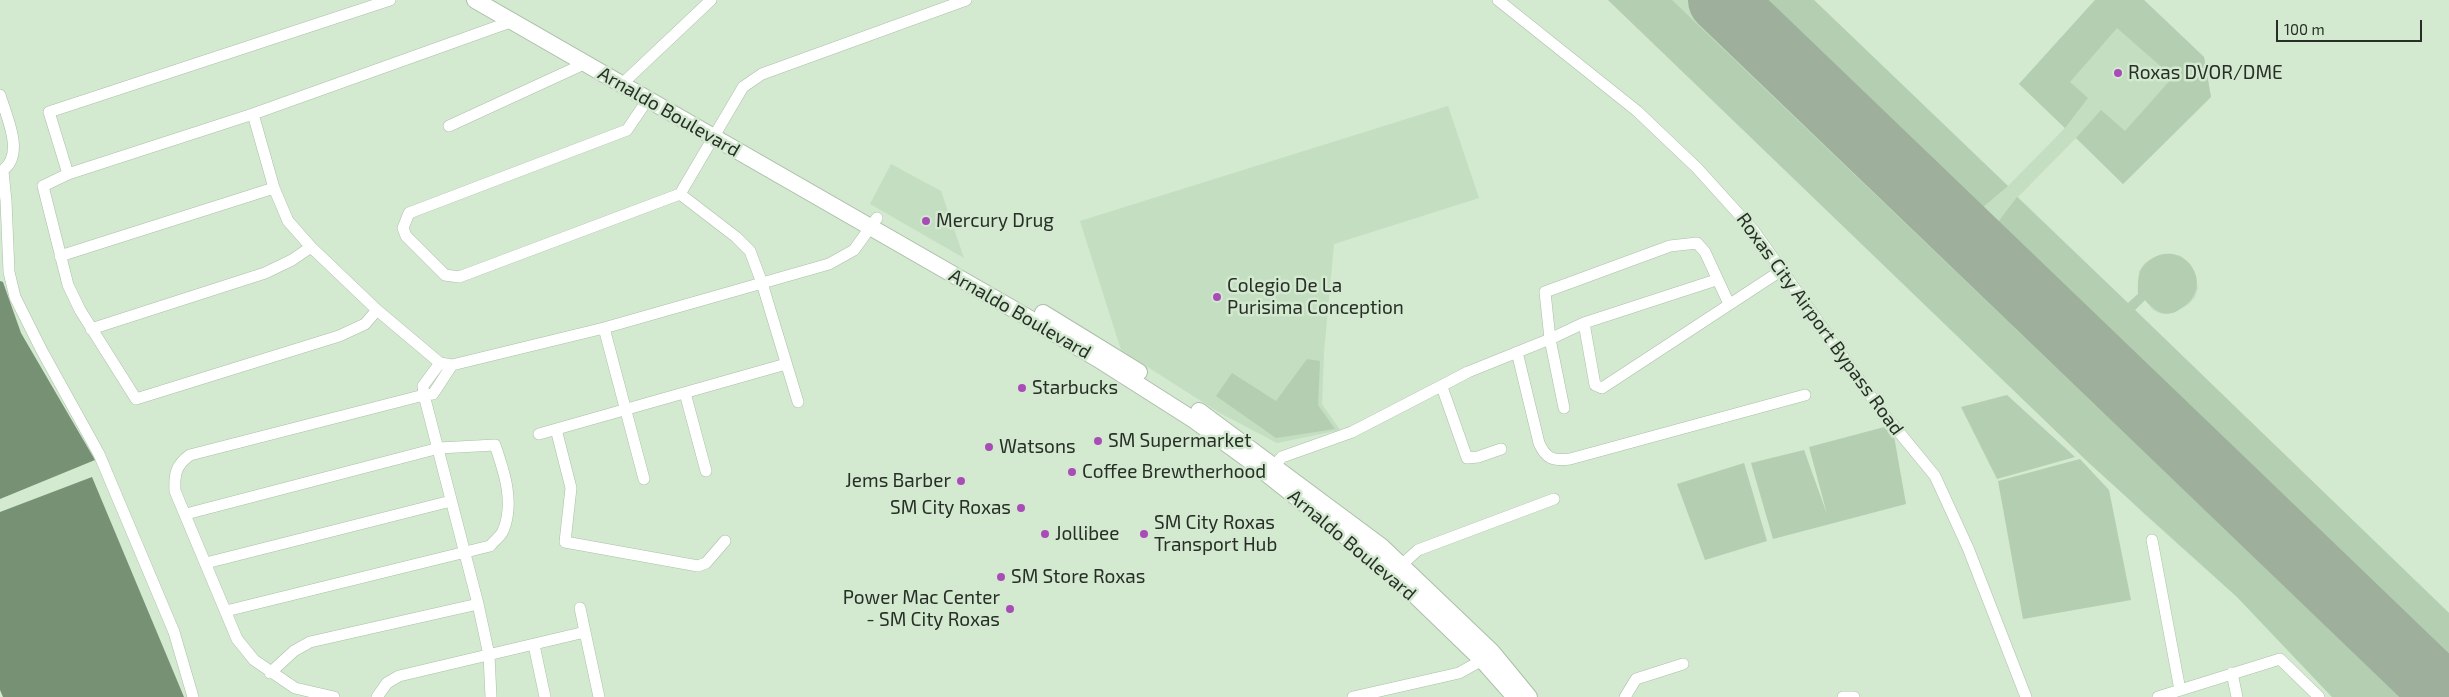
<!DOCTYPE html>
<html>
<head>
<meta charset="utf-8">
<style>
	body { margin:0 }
	#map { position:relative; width:2449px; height:697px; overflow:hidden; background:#d3e9d0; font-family:"Exo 2",sans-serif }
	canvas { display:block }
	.scale { position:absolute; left:2276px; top:20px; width:146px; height:22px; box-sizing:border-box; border:2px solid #272f26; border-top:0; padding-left:6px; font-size:15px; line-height:18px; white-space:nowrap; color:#272f26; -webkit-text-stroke:4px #d3e9d0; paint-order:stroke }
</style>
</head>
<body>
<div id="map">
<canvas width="2449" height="697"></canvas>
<div class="scale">100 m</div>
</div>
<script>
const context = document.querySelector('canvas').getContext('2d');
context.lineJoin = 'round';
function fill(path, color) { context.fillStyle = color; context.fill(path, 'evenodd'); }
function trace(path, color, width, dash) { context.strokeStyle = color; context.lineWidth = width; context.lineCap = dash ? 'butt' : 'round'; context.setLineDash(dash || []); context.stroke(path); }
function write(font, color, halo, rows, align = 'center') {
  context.font = font + ' "Exo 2",sans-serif'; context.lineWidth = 5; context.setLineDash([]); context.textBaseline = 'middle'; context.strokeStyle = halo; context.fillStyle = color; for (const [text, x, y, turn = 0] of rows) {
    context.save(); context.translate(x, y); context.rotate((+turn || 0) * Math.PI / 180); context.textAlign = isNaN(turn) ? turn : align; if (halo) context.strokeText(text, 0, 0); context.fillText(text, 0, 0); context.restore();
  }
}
const built = new Path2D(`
	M1608,0H1814L2008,186L2065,128L2019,84L2095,0H2144L2204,57L2211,97L2123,184L2076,138L2018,197L2128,303L2138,294L2139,271L2145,263L2153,258L2162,254H2171L2181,256L2191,265L2198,288L2195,297L2189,304L2173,313L2162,314L2153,310L2145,300L2135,310L2449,613V697H2332L2237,597L2143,513Z
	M1448,106L1479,198L1334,244L1324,352L1322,404L1340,430L1277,443L1220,413L1121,350L1080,221Z
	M891,164L941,191L964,258L870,204Z`);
const green = new Path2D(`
	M1608,0H1672L2400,697H2332L2237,597L2090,464Z
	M1767,0H1814L2008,186L1983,207Z
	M2095,0H2144L2204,57L2211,97L2123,184L2076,138L2101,110L2125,131L2173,77L2117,28L2070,82L2088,98L2065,128L2019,84Z
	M2017,197L2128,303L2138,294C2138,279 2137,267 2153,258C2187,239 2219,290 2177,311C2163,318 2154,310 2145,300L2135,310L2449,613V653L1998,222Z
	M1307,359L1320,361L1318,405L1335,429L1276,438L1216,396L1232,373L1276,401Z
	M2007,395L2075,457L1997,479L1961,407Z
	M1892,425L1906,504L1773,539L1751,463L1804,450L1827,514L1809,447Z
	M2080,459L2109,490L2131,600L2023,619L1998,481Z
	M1744,463L1767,541L1705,560L1677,484Z`);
const water = new Path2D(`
	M0,281L3,282L21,333L95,460L0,499Z
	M92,477L184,697H3L0,690V512Z`);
const runway = new Path2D(`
	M1721,0L2447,697`);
const minor = new Path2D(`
	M1498,0L1637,111L1697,168L1754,231L1880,409L1935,476L1968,548L2026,697
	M622,84L711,0
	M0,95C6,116 27,157 0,172
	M648,99L627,130L409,213L403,228L406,236L445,275L459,277L680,194L743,87L762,74L966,0
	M253,114L274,188L288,221L311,247L377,310L440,363L452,365L604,328L829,264L854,250L877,218
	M449,126L586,63
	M3,171L6,201L9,272L15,297L42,351L99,454L174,632L193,697
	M68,174L49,112L390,0
	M680,194L736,237L750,251L762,283L798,402
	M60,256L274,188
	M377,310L365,324L339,336L136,399L80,310L68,285L43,186L68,174L253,114L513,21
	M1584,323L1595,385L1602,388L1782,270
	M604,328L644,479
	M91,329L265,273L292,260L311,247
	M1517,352L1539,443C1546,459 1553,461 1570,459L1805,395
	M440,363L423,386L424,395L433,394L452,365
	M1442,387L1467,458L1478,457L1501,449
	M685,393L706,471
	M1564,408L1550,339L1545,292L1670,246L1697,243L1705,252L1729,304
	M556,429L571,488L565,542L698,566L706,563L725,541
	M539,434L786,364
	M1274,466L1282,457L1352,432L1468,372L1550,339L1584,323L1716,280
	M186,514L439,448L495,445C504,471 515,503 503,531C501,536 494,541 490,546L226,611
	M2152,540L2180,690
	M206,563L451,501
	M1397,569L1418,550L1554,499
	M580,608L585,632
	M534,645L545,697
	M270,673L294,651L310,642L478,604
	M2232,673L2237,697
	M334,697L295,688L254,660L237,639L175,491C174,474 176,465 190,455L424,395L478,604L489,655L491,697
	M377,697L387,683L399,676L585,632L599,697
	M1353,697L1459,673L1486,658
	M1625,697L1636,679L1683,664
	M1843,697H1854
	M2158,697L2280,659L2319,697`);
const highway = new Path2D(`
	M475,0L1020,313L1098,359L1194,420L1253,463L1393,574L1483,661L1515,697
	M1043,313L1139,372
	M1199,411L1382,547L1492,652L1529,697`);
const markers = [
	[2118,73,5,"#a94cb7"],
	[926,221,5,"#a94cb7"],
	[1217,297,5,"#a94cb7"],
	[1022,388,5,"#a94cb7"],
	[1098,441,5,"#a94cb7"],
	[989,447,5,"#a94cb7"],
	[1072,472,5,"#a94cb7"],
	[961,481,5,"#a94cb7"],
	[1021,508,5,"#a94cb7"],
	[1045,534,5,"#a94cb7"],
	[1144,534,5,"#a94cb7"],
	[1001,577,5,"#a94cb7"],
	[1010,609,5,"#a94cb7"]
];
const poiNames = [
	["Roxas DVOR/DME",2128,73],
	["Mercury Drug",936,221],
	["Colegio De La",1227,286],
	["Purisima Conception",1227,308],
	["Starbucks",1032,388],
	["SM Supermarket",1108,441],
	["Watsons",999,447],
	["Coffee Brewtherhood",1082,472],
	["Jems Barber",951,481,"right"],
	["SM City Roxas",1011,508,"right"],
	["SM City Roxas",1154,523],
	["Transport Hub",1154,545],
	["Jollibee",1055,534],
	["SM Store Roxas",1011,577],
	["Power Mac Center",1000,598,"right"],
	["- SM City Roxas",1000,620,"right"]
];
const streetNames = [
	["Arnaldo Boulevard",669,112,30],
	["Arnaldo Boulevard",1020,314,30],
	["Roxas City Airport Bypass Road",1820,324,54],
	["Arnaldo Boulevard",1352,545,40]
];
fill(built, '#c3dec0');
fill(green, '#b3ceb0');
fill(water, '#779174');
trace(runway, '#9eb09c', 66);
trace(minor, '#abc0a8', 12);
trace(highway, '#abc0a8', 18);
trace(minor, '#fff', 11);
trace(highway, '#fff', 16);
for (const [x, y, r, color] of markers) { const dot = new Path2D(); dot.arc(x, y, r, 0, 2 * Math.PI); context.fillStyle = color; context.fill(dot); trace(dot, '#d3e9d0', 2); }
write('19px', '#272f26', '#d3e9d0', poiNames, 'left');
write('19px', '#272f26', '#d3e9d0', streetNames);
</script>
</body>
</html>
